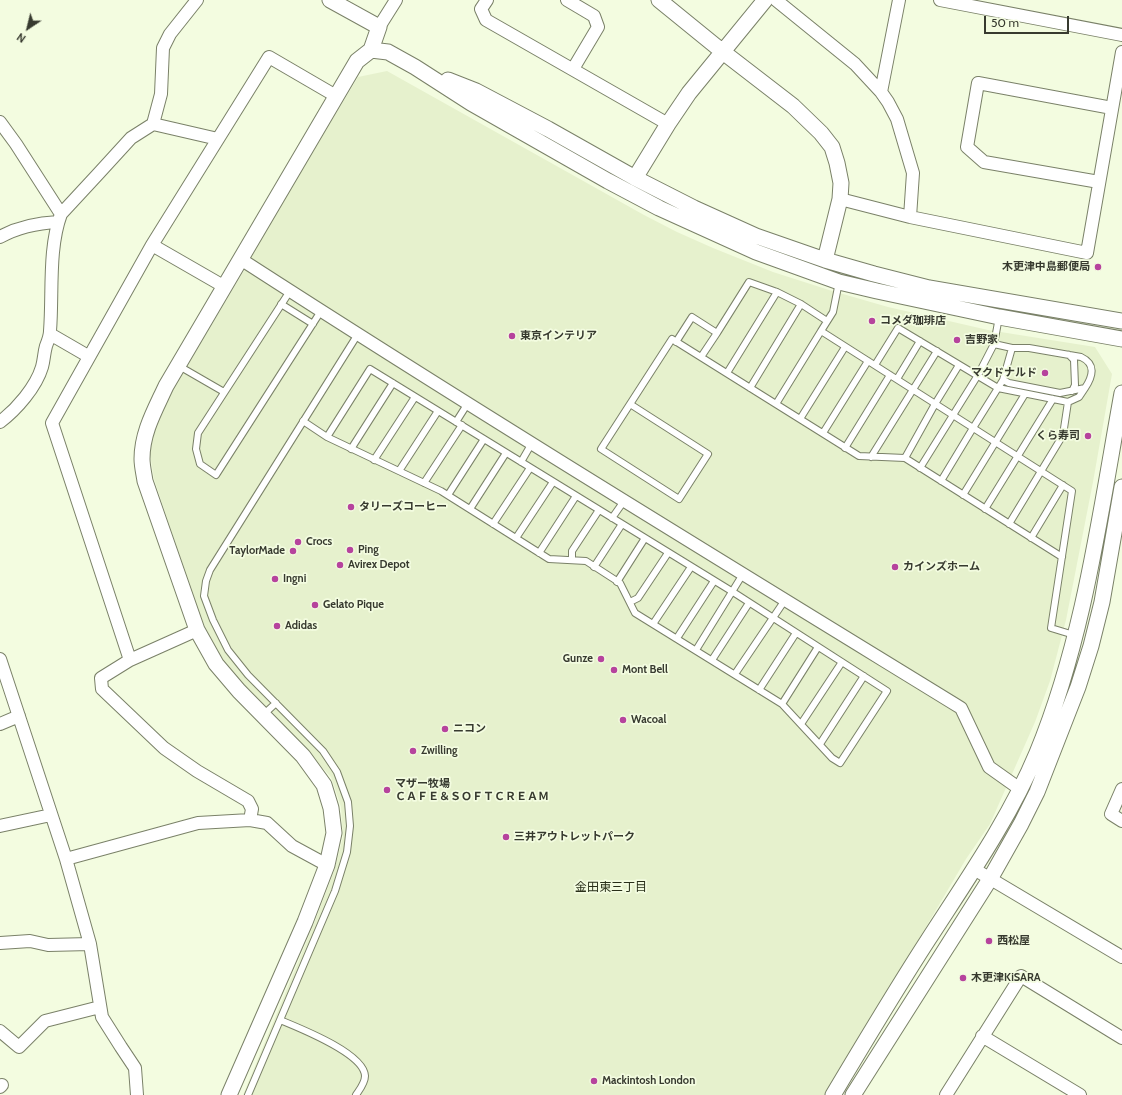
<!DOCTYPE html>
<html>
<head>
<meta charset="utf-8">
<style>
	body { margin:0 }
	#map { position:relative; width:1122px; height:1095px; overflow:hidden; background:#f3fce0; font-family:Cabin,sans-serif }
	canvas { display:block }
	.north { position:absolute; left:8px; top:8px; width:40px; height:40px; -webkit-text-stroke:3px #f3fce0; paint-order:stroke; rotate:215deg; font-size:11px; font-weight:700; line-height:16px; text-align:center; color:#373a2f }
	.north::after { content:''; display:block; margin:auto; width:14px; height:18px; background:#373a2f; clip-path:polygon(50% 0,100% 100%,50% 72%,0 100%) }
	.scale { position:absolute; left:984px; top:16px; width:85px; height:18px; box-sizing:border-box; border:2px solid #373a2f; border-top:0; padding-left:5px; font-size:12px; line-height:14px; white-space:nowrap; color:#373a2f; -webkit-text-stroke:3px #f3fce0; paint-order:stroke }
</style>
</head>
<body>
<div id="map">
<canvas width="1122" height="1095"></canvas>
<div class="north">N</div>
<div class="scale">50 m</div>
</div>
<script>
const context = document.querySelector('canvas').getContext('2d');
context.lineJoin = 'round';
function fill(path, color) { context.fillStyle = color; context.fill(path, 'evenodd'); }
function trace(path, color, width, dash) { context.strokeStyle = color; context.lineWidth = width; context.lineCap = dash ? 'butt' : 'round'; context.setLineDash(dash || []); context.stroke(path); }
function write(font, color, halo, rows, align = 'center') {
  context.font = font + ' Cabin,"Noto Sans JP",sans-serif'; context.lineWidth = 3.5; context.setLineDash([]); context.textBaseline = 'middle'; context.strokeStyle = halo; context.fillStyle = color; for (const [text, x, y, turn = 0] of rows) {
    context.save(); context.translate(x, y); context.rotate((+turn || 0) * Math.PI / 180); context.textAlign = isNaN(turn) ? turn : align; if (halo) context.strokeText(text, 0, 0); context.fillText(text, 0, 0); context.restore();
  }
}
const built = new Path2D(`
	M387,71L644,215L677,232L713,248L773,272L829,290L888,307L988,330L1095,347L1112,374L1093,482L1066,620L1050,681L1035,722L990,824L966,859L827,1095H243L315,921L334,871L343,837L341,807L331,777L277,719L222,666L206,634L197,608L154,479L150,454L155,427L173,389L251,259L253,254L276,213L358,77Z`);
const service = new Path2D(`
	M839,282L833,312L821,331L1072,491L1051,628L1074,635
	M290,291L198,433L196,449L200,464L216,475L321,311
	M281,304L313,324
	M676,342L692,317L717,333L749,282L777,292L801,304L827,321
	M994,344L1012,348H1029L1081,357C1096,364 1093,376 1085,388L1060,393L1009,383L1003,380L1012,348
	M1069,355L1074,360L1075,385L1072,391
	M701,357L717,333
	M875,365L898,328L998,388L1068,402L1063,435L1009,524
	M179,366L224,392
	M370,369L733,592L887,691L840,763L832,758L782,704L635,613L620,583L586,561L549,559L441,491L327,437Z
	M727,373L777,292
	M897,379L920,341
	M750,388L801,304
	M1068,402L1079,397L1085,388
	M630,404L708,454L679,499L601,449L672,339L859,456L905,458L1062,557
	M776,404L821,331
	M800,419L845,347
	M303,421L327,437
	M456,422L468,403
	M823,433L868,361
	M845,448L890,375
	M351,449L393,383
	M871,457L937,351
	M905,458L935,404L959,365
	M374,460L415,397
	M521,462L532,443
	M920,468L978,375L994,344L999,317
	M399,471L438,411
	M941,481L973,428L1003,380
	M424,483L462,425
	M448,495L484,439
	M963,495L1025,394
	M470,509L506,453
	M985,509L1053,399
	M612,518L624,501
	M493,524L530,468
	M516,538L553,482
	M1031,538L1063,485
	M539,553L576,496
	M572,560V551L599,510
	M594,567L622,524
	M617,582L645,538
	M630,602L638,598L668,553
	M653,624L691,567
	M677,638L714,581
	M696,650L743,574
	M712,660L749,603
	M735,674L785,600
	M759,690L796,633
	M782,704L818,647
	M263,715L276,703
	M801,724L842,662
	M820,744L864,676
	M280,1020C299,1028 364,1053 365,1076C365,1083 360,1089 356,1095
	M248,1095L335,891L347,852L350,826L348,802L337,772L323,751L248,675L228,650L213,620L204,596L206,581L210,570L358,334`);
const minor = new Path2D(`
	M487,0L481,9L486,20L668,124
	M567,0L594,16L598,27L573,69
	M776,0L855,64L881,92L888,102L897,119L913,173L910,217
	M940,0L1122,35
	M379,27L396,0
	M881,92L899,0
	M0,122L16,144L61,214
	M153,124L218,139
	M1099,182L984,162L967,147L978,83L1112,108
	M840,199L910,217L1087,253L1122,52
	M0,237C18,227 37,223 58,222
	M152,245L225,287
	M242,260C479,413 720,560 961,708L989,767L1020,789
	M50,334L88,356
	M0,422C17,409 36,387 42,367C44,360 44,353 46,346C48,341 50,336 50,331C53,294 48,249 61,214L99,173L131,138L153,124L161,94L163,48L170,34L197,0
	M197,630L130,660L101,678L102,689L164,748L197,771L248,801L252,809L250,820
	M0,659L66,859L90,944L102,1017L121,1047L135,1068L137,1095
	M130,660L52,423L152,245L269,57L336,96
	M0,724L19,716
	M1122,789L1111,814L1122,821
	M0,826L51,815
	M66,859L198,823L250,820L267,823L292,846L327,865
	M974,869L1122,957
	M0,943L30,941L48,945L90,944
	M0,1031L19,1047L45,1021L100,1007
	M982,1036L1080,1095
	M0,1087L2,1085
	M946,1095L1021,976L1122,1038`);
const tertiary = new Path2D(`
	M330,0L379,27L371,50L388,52L415,67L471,103L608,181L659,208L756,252L839,282L877,291L999,317L1122,339
	M659,0L723,52L793,106L821,133L832,147L837,163L841,183L840,199L825,260
	M448,80L476,91L548,129L635,178L694,208L756,236L825,260L874,274L929,288L1122,321
	M635,178L668,124L689,93L765,0
	M229,1095L305,922L327,865L334,833L331,808L324,785L303,756L239,691L216,664L197,630L145,481C144,474 142,466 142,459C142,432 155,410 166,386L357,61L371,50
	M833,1095C864,1043 895,991 928,940C966,881 1010,818 1037,753C1084,639 1100,514 1122,393
	M853,1095L990,879L1021,824L1037,792L1078,687L1091,646L1102,602L1122,487`);
const markers = [
	[1098,267,4,"#b6439d"],
	[872,321,4,"#b6439d"],
	[512,336,4,"#b6439d"],
	[957,340,4,"#b6439d"],
	[1045,373,4,"#b6439d"],
	[1088,436,4,"#b6439d"],
	[351,507,4,"#b6439d"],
	[298,542,4,"#b6439d"],
	[350,550,4,"#b6439d"],
	[293,551,4,"#b6439d"],
	[340,565,4,"#b6439d"],
	[895,567,4,"#b6439d"],
	[275,579,4,"#b6439d"],
	[315,605,4,"#b6439d"],
	[277,626,4,"#b6439d"],
	[601,659,4,"#b6439d"],
	[614,670,4,"#b6439d"],
	[623,720,4,"#b6439d"],
	[445,729,4,"#b6439d"],
	[413,751,4,"#b6439d"],
	[387,790,4,"#b6439d"],
	[506,837,4,"#b6439d"],
	[989,941,4,"#b6439d"],
	[963,978,4,"#b6439d"],
	[594,1081,4,"#b6439d"]
];
const poiNames = [
	["木更津中島郵便局",1090,267,"right"],
	["コメダ珈琲店",880,321],
	["東京インテリア",520,336],
	["吉野家",965,340],
	["マクドナルド",1037,373,"right"],
	["くら寿司",1080,436,"right"],
	["タリーズコーヒー",359,507],
	["Crocs",306,542],
	["Ping",358,550],
	["TaylorMade",285,551,"right"],
	["Avirex Depot",348,565],
	["カインズホーム",903,567],
	["Ingni",283,579],
	["Gelato Pique",323,605],
	["Adidas",285,626],
	["Gunze",593,659,"right"],
	["Mont Bell",622,670],
	["Wacoal",631,720],
	["ニコン",453,729],
	["Zwilling",421,751],
	["マザー牧場",395,784],
	["ＣＡＦＥ＆ＳＯＦＴＣＲＥＡＭ",395,797],
	["三井アウトレットパーク",514,837],
	["西松屋",997,941],
	["木更津KiSARA",971,978],
	["Mackintosh London",602,1081]
];
const neighbourhoodNames = [
	["金田東三丁目",611,887]
];
fill(built, '#e6f1cd');
trace(service, '#7a8168', 8);
trace(minor, '#7a8168', 14);
trace(tertiary, '#7a8168', 17);
trace(service, '#fff', 6);
trace(minor, '#fff', 12);
trace(tertiary, '#fff', 15);
for (const [x, y, r, color] of markers) { const dot = new Path2D(); dot.arc(x, y, r, 0, 2 * Math.PI); context.fillStyle = color; context.fill(dot); trace(dot, '#f3fce0', 1.5); }
write('bold 11px', '#373a2f', '#f3fce0', poiNames, 'left');
write('12px', '#292f19', '#f3fce0', neighbourhoodNames);
</script>
</body>
</html>
